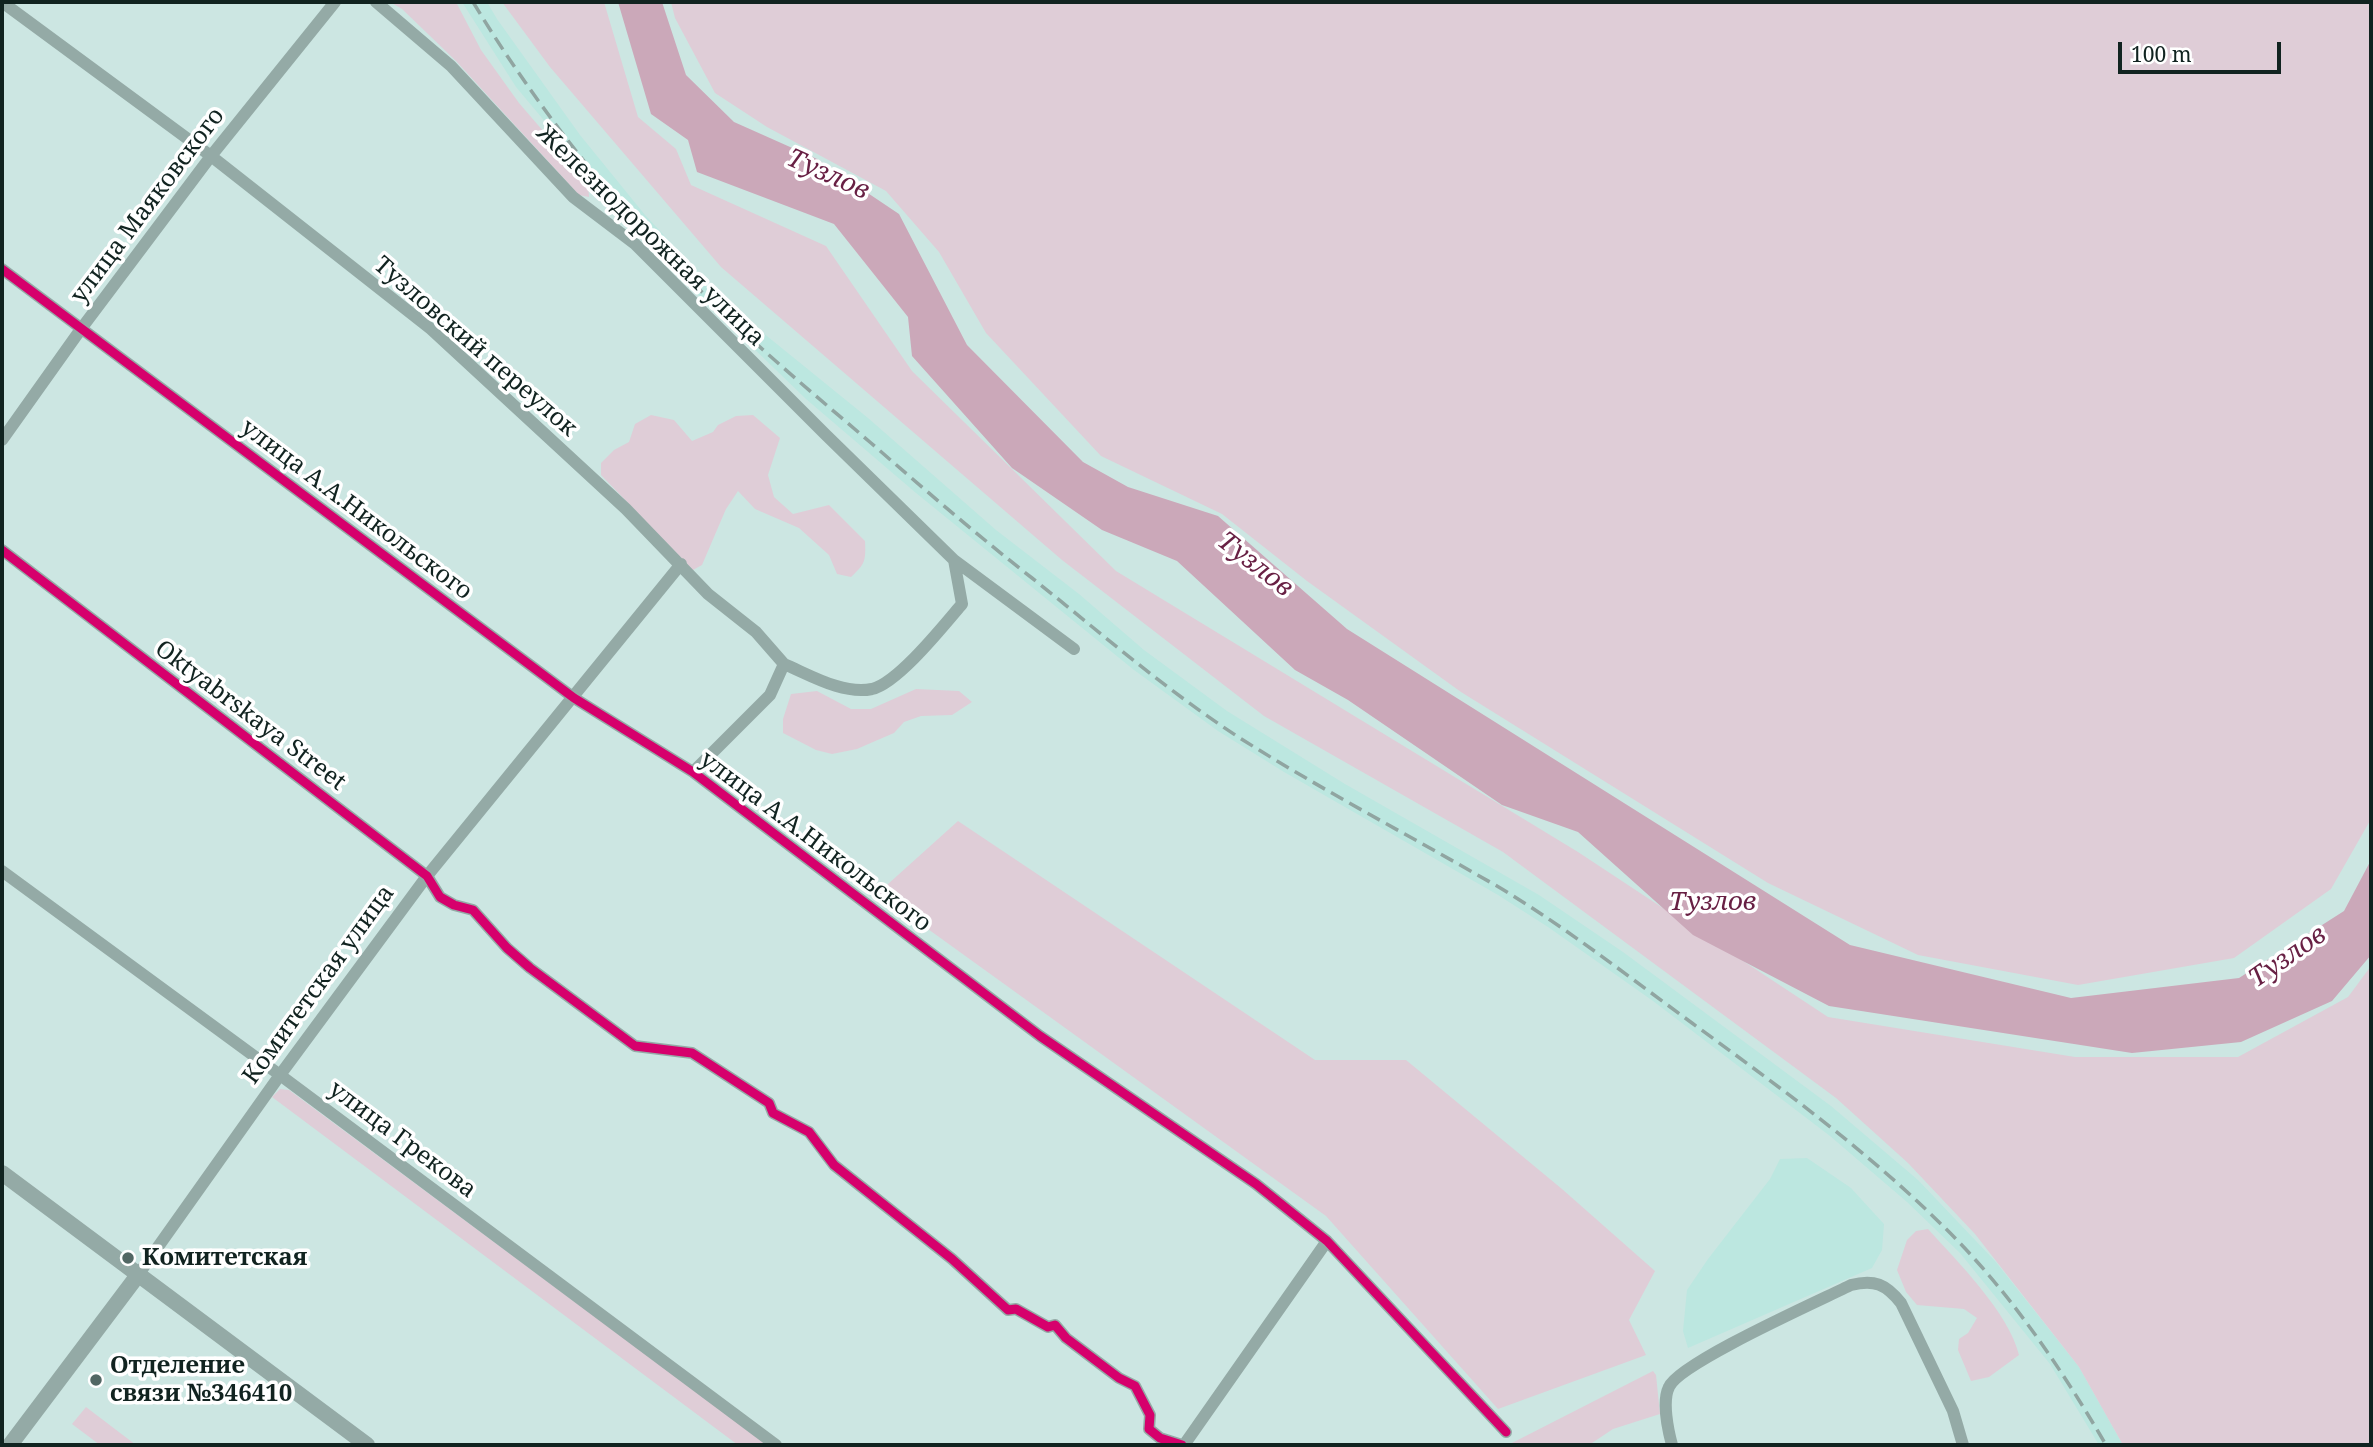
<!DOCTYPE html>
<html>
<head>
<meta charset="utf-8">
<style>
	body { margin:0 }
	#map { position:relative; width:2373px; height:1447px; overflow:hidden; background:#cce6e2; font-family:"Noto Serif",serif }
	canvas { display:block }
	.frame { position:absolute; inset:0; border:4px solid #112320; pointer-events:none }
	.scale { position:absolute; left:2118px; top:42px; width:163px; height:32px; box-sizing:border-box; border:4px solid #112320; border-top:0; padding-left:9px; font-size:21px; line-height:24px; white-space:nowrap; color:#112320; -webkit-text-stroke:5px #fff; paint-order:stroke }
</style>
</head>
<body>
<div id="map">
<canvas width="2373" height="1447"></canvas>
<div class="frame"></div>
<div class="scale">100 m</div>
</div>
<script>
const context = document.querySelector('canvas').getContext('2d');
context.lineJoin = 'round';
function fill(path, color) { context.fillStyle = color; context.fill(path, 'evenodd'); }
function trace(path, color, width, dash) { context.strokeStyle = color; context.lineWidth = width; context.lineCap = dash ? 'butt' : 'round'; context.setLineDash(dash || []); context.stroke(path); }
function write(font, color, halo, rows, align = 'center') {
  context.font = font + ' "Noto Serif",serif'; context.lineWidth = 7; context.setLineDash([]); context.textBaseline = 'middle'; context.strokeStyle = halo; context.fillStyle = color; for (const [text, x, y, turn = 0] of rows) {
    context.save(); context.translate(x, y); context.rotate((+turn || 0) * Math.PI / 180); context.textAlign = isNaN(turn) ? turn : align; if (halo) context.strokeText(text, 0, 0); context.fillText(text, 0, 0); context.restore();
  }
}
const built = new Path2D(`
	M462,2H487L497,19L580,135L645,215L706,280L762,332L868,418L996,530L1079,594L1144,650L1227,711L1345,784L1539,895L1623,952L1831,1106L1918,1180L1995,1261L2079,1367L2123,1445H2099L2050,1364L1960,1253L1907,1202L1830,1136L1653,1001L1548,927L1498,895L1284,772L1218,731L1134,670L916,493L806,399L655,253L516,87Z
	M1807,1158L1851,1188L1884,1224L1882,1250L1872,1268L1688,1348L1683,1331L1687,1290L1708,1259L1770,1179L1780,1159Z`);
const green = new Path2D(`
	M390,2H456L481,50L519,103L588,183L589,197L579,195L456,61L402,9Z
	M502,2H604L638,117L676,149L691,185L826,246L912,371L1116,571L1578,852L1828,1017L2075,1057H2238L2348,997L2371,966V1445H2123L2079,1367L1975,1234L1908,1163L1836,1098L1503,852L1264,716L1062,560L721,267L550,67Z
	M671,2H2371V819L2331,889L2234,958L2078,985L1918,955L1768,883L1461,692L1307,581L1222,514L1101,456L986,333L939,252L886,191L767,127L715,93L675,18Z
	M651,415L674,420L692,441L713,432L718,425L736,416L753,415L780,438L768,475L774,497L793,514L829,505L865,541C866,561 865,564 851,577L837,574L829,555L799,528L755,509L738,491L726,509L702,565L693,570L601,475V463L614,450L629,442L635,424Z
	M916,689L959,691L972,702L952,715L921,716L904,722L894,733L873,742L857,749L832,754L816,750L783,733V719L791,694L817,691L851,709H871Z
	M958,821L1315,1060H1406L1562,1189L1655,1271L1629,1320L1646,1355L1498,1409L1326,1216L878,893Z
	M280,1089L289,1090L768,1445H738L272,1097Z
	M1928,1229C1957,1261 2009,1313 2019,1355L1989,1377L1971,1381L1958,1350L1959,1339L1968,1333L1977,1318L1964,1309L1917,1305L1906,1292L1897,1270L1907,1240L1916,1231Z
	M1653,1371L1656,1375L1660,1414L1613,1429L1589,1445H1508Z
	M86,1407L136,1445H100L72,1424Z`);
const water = new Path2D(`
	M618,2H662L686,75L734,122L817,159L899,214L967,345L1083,462L1128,487L1218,516L1347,629L1850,945L2071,998L2239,978L2344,911L2371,860V955L2332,1001L2241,1042L2132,1053L1829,1006L1693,935L1578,832L1502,805L1348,700L1295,670L1177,561L1102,530L1012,468L912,356L908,317L834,224L697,172L688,140L651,114Z`);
const minor = new Path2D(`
	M2,2L211,156L431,329L626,509L708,594L756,632L784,664L770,695L693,772
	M376,2L451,66L573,197L635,244L825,434L954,560L1074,649
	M2,269L574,698L693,772L1040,1036L1256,1184L1327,1241L1506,1432
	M2,440L81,329L211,156L335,2
	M2,550L427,876L440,897L454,905L473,910L507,948L530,968L635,1046L692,1053L769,1103L773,1113L809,1132L834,1165L952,1259L1008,1310L1016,1309L1048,1327L1055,1325L1066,1338L1119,1378L1135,1386L1150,1415L1149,1429L1160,1438L1182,1445
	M784,664C810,675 843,695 872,689C898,683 944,625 962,604L954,560
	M2,871L280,1075L776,1445
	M138,1275L280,1075L427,876L681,564
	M1184,1445L1327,1241
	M1672,1445C1668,1430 1662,1401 1669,1387C1679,1363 1821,1300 1851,1285C1874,1279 1886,1284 1901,1303L1953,1411L1963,1445`);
const tertiary = new Path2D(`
	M2,1173L367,1445
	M10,1445L138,1275`);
const rail = new Path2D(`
	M473,2C537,108 617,209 706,296C758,348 815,395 871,443C924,489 977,535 1032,578C1101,633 1168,692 1243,740C1327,793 1416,839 1502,889C1568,929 1629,977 1692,1023C1778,1086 1865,1149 1941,1224C2007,1288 2060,1366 2106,1445`);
const cycleway = new Path2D(`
	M2,269L574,698L693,772L1040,1036L1256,1184L1327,1241L1506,1432
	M2,550L427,876L440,897L454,905L473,910L507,948L530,968L635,1046L692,1053L769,1103L773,1113L809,1132L834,1165L952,1259L1008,1310L1016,1309L1048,1327L1055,1325L1066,1338L1119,1378L1135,1386L1150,1415L1149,1429L1160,1438L1182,1445`);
const markers = [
	[128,1258,7,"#526764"],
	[96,1380,7,"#526764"]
];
const streetNames = [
	["улица Маяковского",148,206,-53],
	["Железнодорожная улица",650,236,44],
	["Тузловский переулок",475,347,41],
	["улица А.А.Никольского",356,510,37],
	["Oktyabrskaya Street",250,716,37],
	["улица А.А.Никольского",815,842,37],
	["Комитетская улица",319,985,-54],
	["улица Грекова",402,1140,37]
];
const poiNames = [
	["Комитетская",142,1258],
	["Отделение",110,1366],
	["связи №346410",110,1394]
];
const waterNames = [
	["Тузлов",828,175,24],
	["Тузлов",1255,565,38],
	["Тузлов",1713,903],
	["Тузлов",2288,957,-35]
];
fill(built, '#bce7e0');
fill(green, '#dfcdd7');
fill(water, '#cba8b9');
trace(minor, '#94aaa6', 12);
trace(tertiary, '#94aaa6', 16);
trace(rail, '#90a5a1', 3.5, [14, 7]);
trace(cycleway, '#d6006c', 9);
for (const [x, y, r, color] of markers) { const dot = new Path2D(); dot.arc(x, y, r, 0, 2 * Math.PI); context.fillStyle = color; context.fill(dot); trace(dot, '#fff', 2.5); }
write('24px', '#112320', '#fff', streetNames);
write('bold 24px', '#112320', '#fff', poiNames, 'left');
write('italic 26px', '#682044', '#fff', waterNames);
</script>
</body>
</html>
